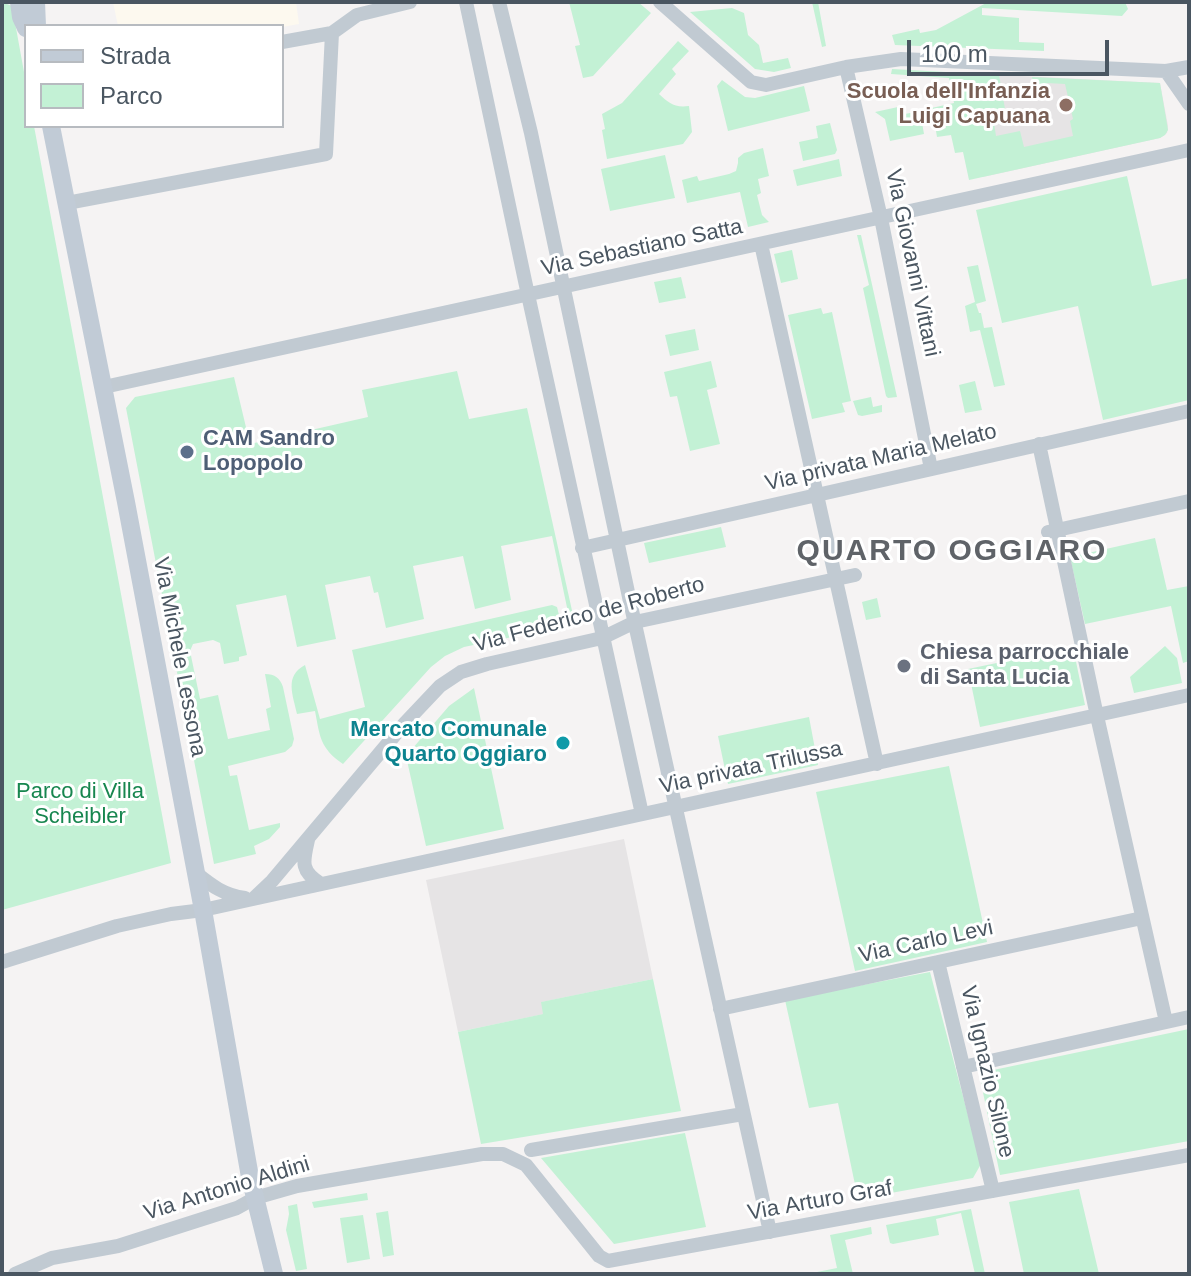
<!DOCTYPE html>
<html>
<head>
<meta charset="utf-8">
<style>
	body { margin:0 }
	#map { position:relative; width:1191px; height:1276px; overflow:hidden; background:#f5f3f3; font-family:Helvetica,sans-serif }
	canvas { display:block }
	.frame { position:absolute; inset:0; border:4px solid #4a5661; pointer-events:none }
	.legend { position:absolute; left:24px; top:24px; width:260px; height:104px; box-sizing:border-box; background:#fff; border:2px solid #b7bbc0; margin:0; padding:10px 14px; list-style:none; font-size:24px; color:#4a5661 }
	.legend li { display:flex; align-items:center; gap:16px; height:40px }
	.legend b { width:40px; border:2px solid #b7bbc0 }
	.scale { position:absolute; left:907px; top:40px; width:202px; height:36px; box-sizing:border-box; border:4px solid #4a5661; border-top:0; padding-left:10px; font-size:24px; line-height:28px; white-space:nowrap; color:#4a5661; -webkit-text-stroke:6px #fff; paint-order:stroke }
</style>
</head>
<body>
<div id="map">
<canvas width="1191" height="1276"></canvas>
<div class="frame"></div>
<ul class="legend">
<li><b style="height:10px;background:#c1cbd6"></b>Strada</li>
<li><b style="height:22px;background:#c3f1d5"></b>Parco</li>
</ul>
<div class="scale">100 m</div>
</div>
<script>
const context = document.querySelector('canvas').getContext('2d');
context.lineJoin = 'round';
function fill(path, color) { context.fillStyle = color; context.fill(path, 'evenodd'); }
function trace(path, color, width, dash) { context.strokeStyle = color; context.lineWidth = width; context.lineCap = dash ? 'butt' : 'round'; context.setLineDash(dash || []); context.stroke(path); }
function write(font, color, halo, rows, align = 'center') {
  context.font = font + ' Helvetica,sans-serif'; context.lineWidth = 6; context.setLineDash([]); context.textBaseline = 'middle'; context.strokeStyle = halo; context.fillStyle = color; for (const [text, x, y, turn = 0] of rows) {
    context.save(); context.translate(x, y); context.rotate((+turn || 0) * Math.PI / 180); context.textAlign = isNaN(turn) ? turn : align; if (halo) context.strokeText(text, 0, 0); context.fillText(text, 0, 0); context.restore();
  }
}
const commercial = new Path2D(`
	M113,2H296L299,24L282,27L118,26Z`);
const education = new Path2D(`
	M961,73L1160,83L1168,126L1167,133L1160,138L983,177Z
	M624,839L653,979L542,1002L544,1014L458,1032L426,880Z`);
const green = new Path2D(`
	M2,2L12,6L26,83V126H34L171,863L2,910Z
	M569,2H638L651,13L593,76L583,78L575,46L580,45Z
	M812,2H818L826,46L822,47Z
	M988,2H1125L1128,9L1122,16L982,8V15L1019,18V42L1044,43V51L895,45L892,35L919,29L920,33L936,30Z
	M732,8L744,13L748,35L759,45L763,63L788,58L791,68L774,72L755,69L690,12Z
	M678,41L689,51L672,69L676,74L659,94C669,103 674,108 689,106L692,132L683,144L607,159L602,130L605,129L602,114L622,103Z
	M892,69L999,75L1007,120L994,123L996,136L1020,131L1024,147L1073,136L1070,121L1073,119L1065,84L1047,83L1050,96L1037,99L1032,77L1160,83L1168,130L1165,135L1160,138L969,180L963,152L955,153L951,135L937,137L936,131L946,128L942,113L928,116L927,109L954,103L949,78L891,74Z
	M722,80L745,97L755,98L804,86L810,111L728,131L717,86Z
	M898,107L900,115L920,111L924,134L890,141L885,119L875,112Z
	M830,123L837,150L835,154L803,161L799,142L818,138L816,126Z
	M763,148L769,176L758,179L761,193L757,195L762,215L769,222L748,227L740,192L687,203L682,180L697,176L699,181L729,174L736,171L738,163V158L744,153Z
	M665,155L675,198L610,211L601,169Z
	M839,159L842,176L797,186L793,170Z
	M1127,176L1152,286L1189,278V400L1103,420L1078,306L1002,323L976,210Z
	M857,235H861L897,397L888,398L886,396L863,288L869,285Z
	M792,250L798,279L781,283L774,254Z
	M978,265L986,301L976,304L979,313H981L984,328L992,327L1005,385L994,387L980,330L970,332L965,306L975,302L967,267Z
	M681,277L686,298L659,303L654,282Z
	M821,308L823,314L832,312L851,401L842,403L845,412L812,419L788,315Z
	M695,329L699,350L670,356L665,335Z
	M711,361L717,387L707,390L720,444L690,451L677,396L670,397L664,372Z
	M457,371L469,419L527,408L575,624L464,647L445,656L431,667L343,764C320,748 320,737 315,711L297,714C293,695 284,676 305,665L320,719L365,707L352,650L552,605L557,607L560,619L569,617L552,536L501,546L511,600L475,609L463,556L413,566L424,619L386,628L378,592L374,593L370,576L325,585L336,639L297,647L286,595L236,605L247,655L239,657V661L224,664L220,643L213,640L193,644L190,651L200,699L218,695L228,739L270,730L266,709L271,707L265,674C275,674 280,678 283,687L294,739L292,746L285,752L228,766L230,776L237,775L249,830L280,823V827L269,839L254,846L256,854L214,864L126,408L135,397L234,377L250,444L368,417L362,390Z
	M975,381L982,410L965,413L959,385Z
	M871,397L873,407L882,405V412L862,416L858,415L853,401Z
	M721,527L726,547L649,563L644,543Z
	M1155,538L1167,590L1189,586V661L1183,663L1171,606L1085,624L1070,557Z
	M877,598L881,617L866,620L862,602Z
	M1165,646L1177,658L1182,683L1134,693L1130,677Z
	M1073,647L1085,705L980,727L968,669Z
	M474,688L504,829L426,846L406,756L449,706Z
	M809,717L818,765L728,784L718,736Z
	M949,766L987,942L855,971L816,792Z
	M930,972L981,1164L973,1178L858,1199L838,1103L809,1108L785,1000Z
	M653,979L681,1111L481,1144L458,1032L543,1014L541,1002Z
	M1189,1029V1141L1000,1175L979,1073Z
	M685,1133L706,1227L614,1244L541,1158Z
	M1079,1189L1099,1274H1024L1009,1202Z
	M367,1193L368,1200L314,1208L312,1202Z
	M297,1204L307,1269L296,1271L286,1230L289,1214L288,1206Z
	M971,1209L985,1274H975L961,1213L936,1219L939,1235L893,1244L890,1243L886,1225Z
	M388,1211L394,1255L383,1257L376,1213Z
	M363,1215L370,1259L347,1263L340,1218Z
	M871,1227L872,1234L845,1240L853,1274H807L837,1268L830,1235Z`);
const street = new Path2D(`
	M466,2L525,281L642,814
	M499,2L531,133L629,597L770,1232
	M660,2L751,82L766,85L846,67L901,59L1166,71L1189,67
	M282,42L332,33L357,15L410,2
	M846,67L881,218L931,469
	M1166,71L1189,104
	M67,203L326,154L332,33
	M761,244L877,764
	M104,387L1189,150
	M1039,444L1097,716L1166,1022
	M1048,532L1189,501
	M582,548L1189,411
	M308,840C303,862 300,871 321,884
	M196,873C212,886 224,895 245,898
	M253,899L272,881L405,723L440,686L461,672L487,664L602,638L635,622L855,575
	M2,962L117,926L171,914L203,910L253,899L1189,695
	M938,962L993,1191
	M720,1009L1142,918
	M963,1067L1189,1017
	M531,1150L743,1114
	M15,1274L52,1258L118,1246L237,1208L255,1198L297,1186L482,1154H503L526,1165L599,1256L608,1261L1189,1155`);
const secondary = new Path2D(`
	M19,2L21,17L26,28
	M36,2L37,26
	M51,126L126,502L203,910L250,1177L274,1274`);
const markers = [
	[1066,105,8,"#8d6e63"],
	[187,452,8,"#5c6f8a"],
	[904,666,8,"#6b7280"],
	[563,743,8,"#0f9aa8"]
];
const educationNames = [
	["Scuola dell'Infanzia",1050,92],
	["Luigi Capuana",1050,117]
];
const streetNames = [
	["Via Sebastiano Satta",642,248,-12],
	["Via Giovanni Vittani",912,263,78],
	["Via privata Maria Melato",881,458,-13],
	["Via Federico de Roberto",589,615,-15],
	["Via Michele Lessona",179,657,79],
	["Via privata Trilussa",751,768,-12],
	["Via Carlo Levi",926,942,-12],
	["Via Ignazio Silone",987,1072,77],
	["Via Antonio Aldini",227,1189,-17],
	["Via Arturo Graf",820,1201,-10]
];
const serviceNames = [
	["CAM Sandro",203,439],
	["Lopopolo",203,464]
];
const worshipNames = [
	["Chiesa parrocchiale",920,653],
	["di Santa Lucia",920,678]
];
const cultureNames = [
	["Mercato Comunale",547,730],
	["Quarto Oggiaro",547,755]
];
const parkNames = [
	["Parco di Villa",80,792],
	["Scheibler",80,817]
];
const districtNames = [
	["QUARTO OGGIARO",952,552]
];
fill(commercial, '#fdf9ef');
fill(education, '#e6e4e5');
fill(green, '#c3f1d5');
trace(street, '#c1cad2', 14);
trace(secondary, '#c1cbd6', 18);
for (const [x, y, r, color] of markers) { const dot = new Path2D(); dot.arc(x, y, r, 0, 2 * Math.PI); context.fillStyle = color; context.fill(dot); trace(dot, '#fff', 3); }
write('bold 22px', '#785e54', '#fff', educationNames, 'right');
write('22px', '#4a5661', '#fff', streetNames);
write('bold 22px', '#4e5e75', '#fff', serviceNames, 'left');
write('bold 22px', '#5b616d', '#fff', worshipNames, 'left');
write('bold 22px', '#0d838f', '#fff', cultureNames, 'right');
write('22px', '#17864f', '#fff', parkNames);
context.letterSpacing = '2px';
write('bold 30px', '#5f6368', '#fff', districtNames);
context.letterSpacing = '0px';
</script>
</body>
</html>
